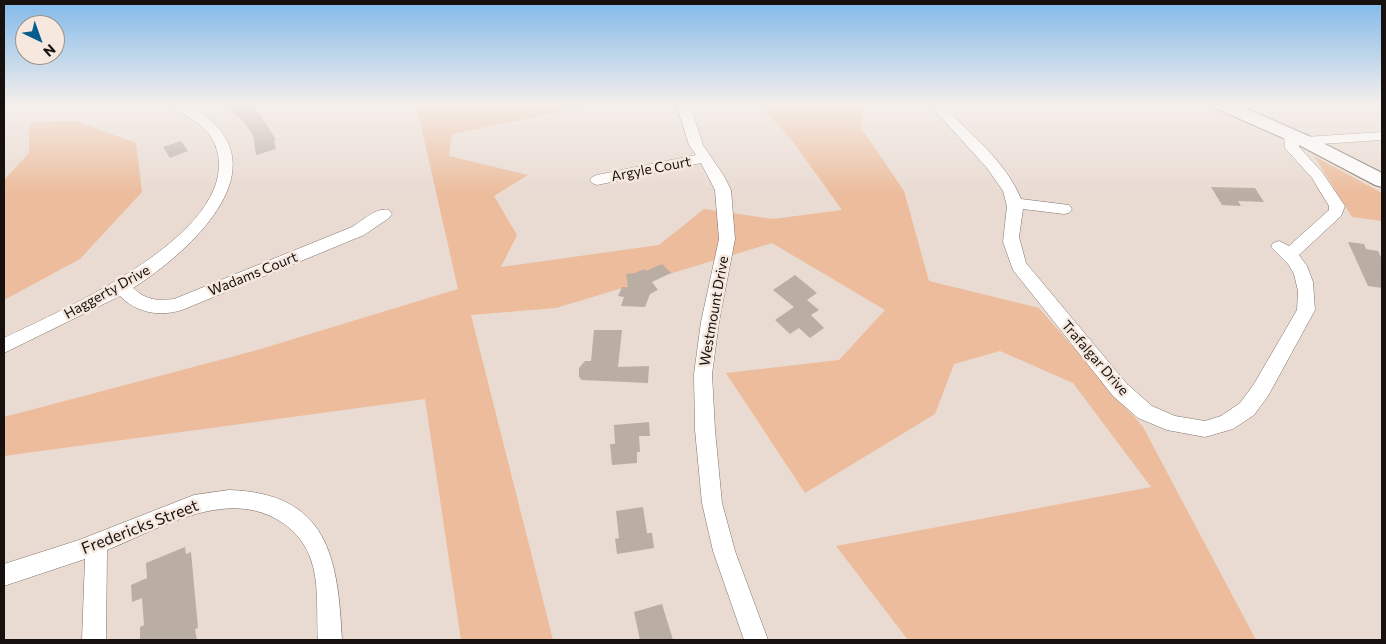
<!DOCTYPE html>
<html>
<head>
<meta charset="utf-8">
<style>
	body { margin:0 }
	#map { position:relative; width:1386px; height:644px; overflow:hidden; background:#e9dbd2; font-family:Commissioner,sans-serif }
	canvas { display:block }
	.frame { position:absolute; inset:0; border:5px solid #16110e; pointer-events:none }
	.north { position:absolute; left:15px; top:15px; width:50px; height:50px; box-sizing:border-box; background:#f6e8df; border:1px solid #9c928b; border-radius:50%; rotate:138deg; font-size:14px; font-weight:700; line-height:20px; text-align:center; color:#16110e }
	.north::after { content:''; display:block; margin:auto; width:18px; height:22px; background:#065c8d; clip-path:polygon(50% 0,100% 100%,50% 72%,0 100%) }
</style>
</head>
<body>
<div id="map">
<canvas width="1386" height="644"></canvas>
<div class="frame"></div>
<div class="north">N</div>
</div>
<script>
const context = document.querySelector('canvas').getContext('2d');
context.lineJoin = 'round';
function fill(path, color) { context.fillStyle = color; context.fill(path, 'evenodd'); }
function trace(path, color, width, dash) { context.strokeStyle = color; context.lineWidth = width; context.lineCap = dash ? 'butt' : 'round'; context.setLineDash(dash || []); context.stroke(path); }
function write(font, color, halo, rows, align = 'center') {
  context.font = font + ' Commissioner,sans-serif'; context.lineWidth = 5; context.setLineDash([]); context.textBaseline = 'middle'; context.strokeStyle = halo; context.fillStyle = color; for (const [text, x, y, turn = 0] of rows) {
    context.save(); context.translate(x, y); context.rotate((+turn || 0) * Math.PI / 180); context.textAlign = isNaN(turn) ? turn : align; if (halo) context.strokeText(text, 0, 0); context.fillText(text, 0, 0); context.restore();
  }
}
const green = new Path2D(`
	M414,104H597L452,134L449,156L528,175L494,196L517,235L501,267L659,245L704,209L773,219L842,210L791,139L759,104H862V129L904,191L929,281L1039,308L1143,427L1256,640H908L836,546L1151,487L1073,383L1000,351L954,364L935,414L805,493L726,373L839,360L885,310L772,243L556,308L471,315L553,640H461L425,399L4,456V417L254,351L458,289L419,117Z
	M76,121L136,143L142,192L80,259L4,300V180L29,153V123Z
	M1314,156L1382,193V221L1352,217Z`);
const building = new Path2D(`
	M224,104H248L260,114L276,140L274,141L276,149L256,155L253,135L242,120Z
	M181,141L188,151L170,158L163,147Z
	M1211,187L1255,188L1264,202L1238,201L1241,206L1222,205Z
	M1348,242L1364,244L1366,249L1378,251L1382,259V288L1368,286Z
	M662,264L671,273L652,282L658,290L650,294L645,307L621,306L624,297L618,296L622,287H628L626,274L635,273L644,269L646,271Z
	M795,275L817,293L807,300L819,310L811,315L824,328L810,338L799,328L790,334L775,320L794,307L773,290Z
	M594,330H622L618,367L649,366L648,383L582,380L579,377V368L585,361H591Z
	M649,422L650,436H639L640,452H637V463L612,465L610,444H615L614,425Z
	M643,507L647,533H652L654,548L617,554L615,539L619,538L616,511Z
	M185,547L186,554L191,552L198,628L195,629L197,640H140V627L144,625L142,598L132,602L131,585L147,578L146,563Z
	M662,604L673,640H640L634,612Z`);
const minor = new Path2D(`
	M168,104C191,104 205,111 220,130C266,187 176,261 133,288C146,300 157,301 174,299L352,227C363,220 377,207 389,210L392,214L389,218L364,235L182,310C159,317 137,313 120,296L4,353V338C60,311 252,229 214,142C208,129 193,119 180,112C176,110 171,108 168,104Z
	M676,104H690L703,145L724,176L731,190L735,239L719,322L712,374L715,430L722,503L735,551L768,640H744L713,551L702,503L695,430L694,374L701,322L719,239L715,190L701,163L597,185L592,183L590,180L592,177L597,175L696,155L689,145Z
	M929,104H943C969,134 1006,161 1021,199L1069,205L1072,209L1069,213L1064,214L1023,209L1019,237L1026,263L1127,384L1152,406L1175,416L1205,421L1221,416L1240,403L1254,384L1297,310L1298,291L1294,274L1288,264L1271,247L1273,243L1279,241L1289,246L1329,210V206L1312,178L1285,148L1284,134L1286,131H1296L1298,140L1305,137L1382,132V140L1305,145L1299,142V147L1322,172L1345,206L1341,216L1299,255L1307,266L1313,282L1315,310L1268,396L1254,415L1233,429L1205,437L1167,430L1138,418L1113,396L1013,270L1003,242L1007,206L1003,191L987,168Z
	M229,490C328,493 338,557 342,640H318C316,613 320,583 310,557C304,541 292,528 278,520C224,488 157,530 107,550L106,640H82L85,559L4,586V564L79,540L194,495Z`);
const major = new Path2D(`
	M1213,104H1236L1311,137L1382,173V187L1375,185L1299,145L1215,108Z`);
const streetNames = [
	["Argyle Court",651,169,-11],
	["Wadams Court",253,274,-22],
	["Haggerty Drive",107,292,-29],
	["Westmount Drive",714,311,-80],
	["Trafalgar Drive",1095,358,49]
];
const nearStreetnames = [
	["Fredericks Street",140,527,-21]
];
fill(green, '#ecbc9c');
fill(building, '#baada4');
trace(minor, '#7f736b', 1);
trace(major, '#7f736b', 2);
fill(minor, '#fff');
fill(major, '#fff');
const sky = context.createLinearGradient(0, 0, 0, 194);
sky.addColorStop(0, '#81b9ea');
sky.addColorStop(0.54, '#f5efeb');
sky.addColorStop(1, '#f5efeb00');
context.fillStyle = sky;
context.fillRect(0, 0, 1386, 194);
write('14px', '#16110e', '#f6e8df', streetNames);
write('16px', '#16110e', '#f6e8df', nearStreetnames);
</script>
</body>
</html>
